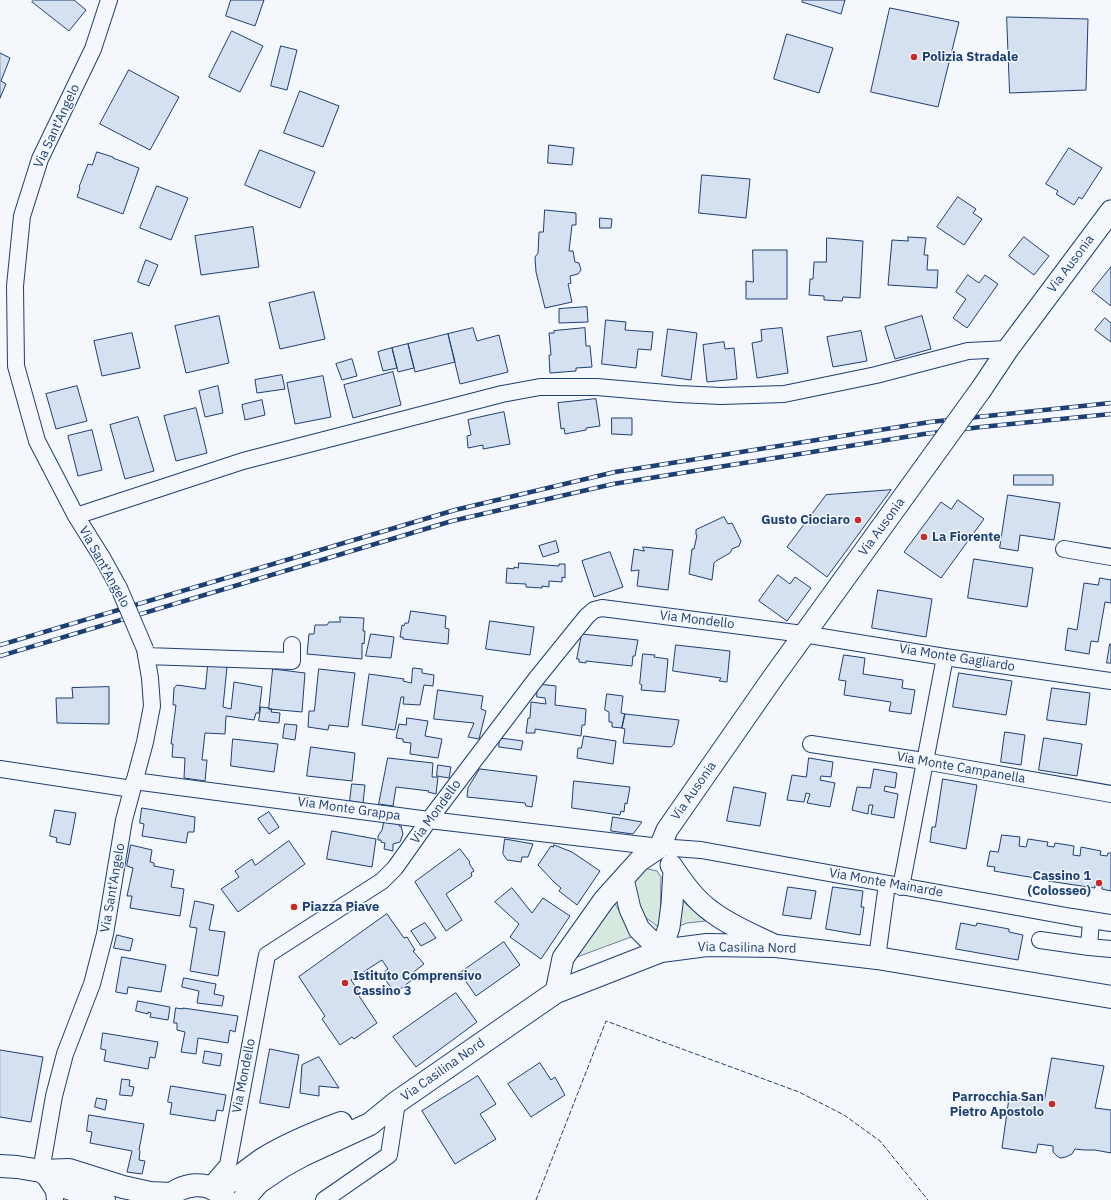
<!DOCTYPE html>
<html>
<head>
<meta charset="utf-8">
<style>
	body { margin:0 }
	canvas { display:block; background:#f4f7fb }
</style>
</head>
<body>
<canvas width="1111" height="1200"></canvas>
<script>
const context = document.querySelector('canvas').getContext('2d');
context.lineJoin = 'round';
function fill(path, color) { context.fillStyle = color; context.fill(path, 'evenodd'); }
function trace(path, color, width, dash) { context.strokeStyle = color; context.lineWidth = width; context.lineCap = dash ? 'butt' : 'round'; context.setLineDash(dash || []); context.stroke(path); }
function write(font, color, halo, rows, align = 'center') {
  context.font = font + ' "IBM Plex Sans",sans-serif'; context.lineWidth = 3; context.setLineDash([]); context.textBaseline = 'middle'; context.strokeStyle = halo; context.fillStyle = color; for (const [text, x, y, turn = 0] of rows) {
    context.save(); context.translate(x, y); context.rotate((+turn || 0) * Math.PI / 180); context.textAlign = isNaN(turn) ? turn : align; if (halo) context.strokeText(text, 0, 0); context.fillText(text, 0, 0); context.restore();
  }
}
const green = new Path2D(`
	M648,869L657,871L661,877L660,928L642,915L632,884L641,872Z
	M678,894L686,904L706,921L687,923L677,927Z
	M615,903L623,919L639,934L569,960Z`);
const building = new Path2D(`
	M34,0H74L86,10L69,31L32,2Z
	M231,0H264L255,26L226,16Z
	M803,0H845L841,14L802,2Z
	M890,8L959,22L938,107L871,92Z
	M1007,17L1088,19L1086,90L1010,93Z
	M232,31L263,46L240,92L209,77Z
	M787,34L833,48L819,93L774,79Z
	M281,46L297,50L287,90L271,86Z
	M0,53L10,58L1,81L6,84L0,98Z
	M129,70L179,97L150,150L100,124Z
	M300,91L339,106L323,147L284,133Z
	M549,145L574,148L572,165L548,163Z
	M1069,148L1102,168L1082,199L1079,197L1074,205L1056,194L1058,191L1046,184Z
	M260,150L315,172L300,208L245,185Z
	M97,152L113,157V158L139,168L123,214L77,197L80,188L79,187L88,164L92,165Z
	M702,175L750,179L746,218L699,213Z
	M157,186L188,198L171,240L140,228Z
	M958,197L976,209L973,213L982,219L964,245L937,227Z
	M545,210L576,213V225H572L569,251H573L575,262L579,263L581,270L578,274L570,276L571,283L568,284L572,302L545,308L536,272L535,257L538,253L539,232H543Z
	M600,218L612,219L611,228H600Z
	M253,227L259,267L201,275L195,236Z
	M908,237L926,238L924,255H928L927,270H938L937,288L888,285L892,240L908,241Z
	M1024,237L1049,256L1034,275L1009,256Z
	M827,238L863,241L860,298L843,297L842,301L824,300V296L809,295L810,279H813L814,262H826Z
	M753,250H787V299H746V281L753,282Z
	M146,260L158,265L149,286L138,282Z
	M1111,267V306L1092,291Z
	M968,275L979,283L985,275L998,284L967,328L953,318L966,299L956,292Z
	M314,292L325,339L280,349L269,303Z
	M587,307L588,322L559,323V309Z
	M219,316L229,363L186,373L175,326Z
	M922,316L931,349L895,359L885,327Z
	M1105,318L1111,323V342L1095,330Z
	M606,320L626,322L625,330L653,332L651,350L638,349L636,368L602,364Z
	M473,328L477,341L499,335L508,372L460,384L448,334Z
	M585,328L586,346H590L592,367L576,368V371L550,373L549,355H551L549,333H554V331Z
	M782,328L788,373L757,378L752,343L762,341L761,330Z
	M668,329L697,333L691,380L662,376Z
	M861,331L867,361L833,367L827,337Z
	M132,333L140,368L102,376L94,341Z
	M448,334L455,362L415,372L408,344Z
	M724,342L725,349L734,348L737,379L707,382L703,345Z
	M408,344L414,368L398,372L392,348Z
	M392,348L397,368L383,371L378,352Z
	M352,359L357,376L342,380L336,364Z
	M393,372L401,405L353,418L344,385Z
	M282,375L285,389L257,393L255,380Z
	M323,376L331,417L295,424L287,383Z
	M77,386L87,421L56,429L46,394Z
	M218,386L223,413L205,417L199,391Z
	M596,399L600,426L586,428V430L565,434L564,428L561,429L558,403Z
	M262,400L265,415L245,420L242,405Z
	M196,408L207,453L176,461L164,416Z
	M504,412L510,444L483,449V445L468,448L467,436L471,435L468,420Z
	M138,417L154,471L125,479L110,425Z
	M612,418H632V435L612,434Z
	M92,430L102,470L78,476L68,436Z
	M1014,475H1053V485H1014Z
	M891,490L827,577L787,547L826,495Z
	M1008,495L1060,503L1054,540L1020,535L1018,551L1000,548Z
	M958,500L984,519L941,578L904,552L941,502L951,509Z
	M724,517L728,524L732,523L741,541L739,546L732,549L730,553L716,561L714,563L712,580L689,574L692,549H694L697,535H696V530Z
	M556,541L559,552L543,557L539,546Z
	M643,547L673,550L668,590L637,586L639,570L631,571L634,549L644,551Z
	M610,552L623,587L594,597L582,561Z
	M974,559L1033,568L1027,607L968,598Z
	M519,563L559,566V564H565V578L562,577V582L549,581V587L542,586V588L526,587V584L506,583L507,568L514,569V567L518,568Z
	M778,575L790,584L795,577L811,588L787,621L759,601Z
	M1100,578L1111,580V603L1105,602L1098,642L1091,641L1089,654L1065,650L1068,628L1077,630L1084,583L1098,585Z
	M878,590L932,599L926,637L872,628Z
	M411,611L446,616L445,628L449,629L448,644L403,639V637H400L402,625L404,626L405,623H408Z
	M340,617L364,618L363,631H365L364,644L362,643V659L307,654L309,634H314L315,625H327L329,622H340Z
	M490,621L534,627L530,655L486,649Z
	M371,634L394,637L391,658L366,656Z
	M582,634L638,640L635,656H633L632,666L586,661V663L579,662V659H577Z
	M1110,644H1111V663H1107Z
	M676,645L730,651L727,682L719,681L721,678L673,671Z
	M643,654L655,655L654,657L668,659L665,692L641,690L642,685L640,684Z
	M844,655L865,658L863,674L903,680L902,688L915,690L911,714L889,711L891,702L844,695L846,681L839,680Z
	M208,665L227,667L223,707L231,709L234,682L262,687L259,713H256L254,720L226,716L225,734L205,733L202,760H207L205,781L184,778L185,758L172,757L173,744H171L176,705H173L174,688L177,685L205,689Z
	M413,668L422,669V673L434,675L433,686L424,685L420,705L403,704L404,697H401L395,730L362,725L369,674L404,679L403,681L411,683Z
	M273,669L305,673L302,712L269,709Z
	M319,669L355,673L348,727L329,725L328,730L308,727L309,711H314Z
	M959,673L1012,681L1006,715L953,707Z
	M538,684L556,686L555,705L586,709L585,725H582L581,736L535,729V733H526L528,718H530L531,702L546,704L545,698L537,697Z
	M109,687V724L57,723L56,698H73L72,688Z
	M1052,688L1090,693L1086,725L1047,720Z
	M438,690L483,696L481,709L486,711L479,739L468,737L474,723L434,719Z
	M607,694L623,696L621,713L625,714L622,728L612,727V722H609V712L605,710Z
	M261,707L269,708V709H272L271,712L280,713L279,723L259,721Z
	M625,714L679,720L674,744L671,747L623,743L625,729L622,728Z
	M407,718L428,721L425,736L442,739L438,758L410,754L411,743L403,742V739L396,738L399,724L406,725Z
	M285,724L297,725L295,740L283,738Z
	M1005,732L1025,735L1021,765L1001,762Z
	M584,736L616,741L613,764L577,758L578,748H581Z
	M500,738L523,741L521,750L499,747Z
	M1044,738L1082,744L1077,776L1039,770Z
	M233,739L278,744L274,772L231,766Z
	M311,747L355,753L352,781L307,776Z
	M388,758L433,763L432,777H438L436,794L428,792L429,791L396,787L393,806L379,804Z
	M809,758L833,762L831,777L821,776L820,780L835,783L830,807L807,803L810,794L806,793L804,802L787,800L792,775L806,777Z
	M438,765L451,767L449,778L437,776Z
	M480,769L537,776L532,807L526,806L525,803L467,797L468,788Z
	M874,769L897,773L895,788L885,786L884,791L898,794L894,818L871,814L873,805H869L868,814L852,810L857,787L870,788Z
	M943,779L977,785L966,849L930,842L932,827H935Z
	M574,781L630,787L627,804L625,803L624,812L621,811L620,815L572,808Z
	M352,784L365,785L363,803L350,801Z
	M734,787L766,793L760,826L727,821Z
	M142,808L195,817L194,832H188L186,843L142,836L144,824L140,823Z
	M55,810L76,813L70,845L56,842L57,838L50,836Z
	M269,812L279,827L269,834L258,819Z
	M613,817L642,822L633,834L611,831Z
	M384,822L400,824L399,826H401L403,834L400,842L393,844V851L384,849L385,843L381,842V840H378V836L382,830Z
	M332,831L376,839L372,867L327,859Z
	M1002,835L1020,837L1019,846L1026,847L1028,839L1048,842L1047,846L1054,847L1055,843L1074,846L1073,855L1080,856L1081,847L1101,851L1100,855L1107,856L1108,853H1111V891L1102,889V886L1095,885V888L1048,881L1049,876H1042L1041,879L994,871L995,867L987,866L990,851L998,852Z
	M505,839L533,844L528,857H522L521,862L507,860L503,854Z
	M289,841L305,864L238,912L221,889L239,877L235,871L252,859L255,865Z
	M131,845L152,850L150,862L154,863V866L174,870L171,887L184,889L180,916L130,908L132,896H127L133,868L127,866Z
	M554,845L572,852L600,871L577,905L559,891L561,888L554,882L538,865L551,846L553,847Z
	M460,849L470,862L469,863L474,871L471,873L472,876L446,894L462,920L446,931L415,882Z
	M788,887L816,891L811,919L783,915Z
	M833,887L863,891L861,907H864L860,935L826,929Z
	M512,888L532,913L543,898L570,916L541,959L510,937L519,924L495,902Z
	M195,901L214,905L209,930L225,932L218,976L190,971L197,928L190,927Z
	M387,914L404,938L407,937L415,950L413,951L424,964L411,974L412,980L395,993L381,974L388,969L382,960L351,980L358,990L357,993L377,1023L354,1039L352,1037L340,1045L322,1019L325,1016L299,977Z
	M425,923L436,938L421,946L411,931Z
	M961,923L976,926L977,923L1009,929V932L1023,935L1018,960L956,949Z
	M117,935L133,939L130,951L114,948Z
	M504,942L520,965L476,996L460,973Z
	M122,957L166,965L161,992L128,987L127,994L116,992Z
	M184,978L216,984L214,994L224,996L222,1006L197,1003L199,991L182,987Z
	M456,993L477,1022L416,1067L393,1037Z
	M138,1001L170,1007L168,1020L150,1017L151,1013L148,1012V1014L136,1011Z
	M176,1008L183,1009V1008L238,1016L235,1032L230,1030L228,1043L198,1038L196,1054L181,1052L185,1032L177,1030V1023H174Z
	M103,1033L158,1042L155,1058L150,1057L148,1069L104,1061L106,1050L101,1049Z
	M270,1049L299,1055L289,1108L260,1103Z
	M0,1050L43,1057L31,1122L0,1117Z
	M205,1051L222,1054L220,1066L203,1063Z
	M319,1057L339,1088L319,1086V1096L300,1093L302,1065Z
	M1052,1058L1104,1066L1095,1108L1111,1110V1153L1095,1150H1084L1075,1149L1072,1154L1066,1157L1060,1158L1057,1156L1053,1152V1146L1038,1144L1036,1153L1002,1148L1009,1098L1044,1100Z
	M540,1063L551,1080L555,1077L565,1095L531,1117L508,1084Z
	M478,1076L496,1104L480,1114L496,1139L455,1164L422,1111Z
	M122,1079L130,1080L129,1086L134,1087L132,1096L120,1095Z
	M171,1086L226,1095L223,1111L217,1110L215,1121L170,1114L172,1103L168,1102Z
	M97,1098L107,1100L105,1110L95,1107Z
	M89,1115L144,1124L139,1150L140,1151L139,1160L145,1161L142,1174L127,1172L132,1151L90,1143L92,1132L87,1131Z`);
const minor = new Path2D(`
	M109,0L93,49L40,159L22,216L15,286L16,366L37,441L76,516L103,559L119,588
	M76,516L243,461L502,394L540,387H597L678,394L721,396L784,394L876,375L968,351L1008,349
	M1064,549L1111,557
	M146,656L292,661V645
	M811,744L924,761L1111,794
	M0,769L132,789
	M134,781L429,820L660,847L701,850L1072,917L1111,923
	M901,887L945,657
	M1091,920L1089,947L1111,949
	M1040,940L1089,947
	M877,958L887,884
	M209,1187L228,1165L267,955L382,881L395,868L429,820L536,679L587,616L594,610L602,608L803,634L945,657L1111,681
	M55,1200L54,1191L41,1171L54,1096L65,1054L92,984L105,934L124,820L145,742L152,706L150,678L145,649
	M324,1200L389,1155L397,1102`);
const tertiary = new Path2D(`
	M982,388L1008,349L1111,211
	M671,865C682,881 694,899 711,911C730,926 754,935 776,946
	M623,879L630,909L639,929L661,951L669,927L672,904L674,870
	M556,992L563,958L604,900L639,861L660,847L667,830L772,679L925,467`);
const primary = new Path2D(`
	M0,1166L17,1167L41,1171L69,1170L123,1187L150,1193L171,1194
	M41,1171L65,1187L104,1200
	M213,1189C236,1182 244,1172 263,1159C287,1144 314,1133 341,1123
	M165,1200C181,1183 210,1178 225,1199
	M243,1200L259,1182L283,1166L303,1155L370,1124L397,1102L556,992L661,951L707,945L776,946L877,958L1111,997`);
const rail = new Path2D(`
	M0,645L455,510L615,472L930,422L1111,403
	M0,656L452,521L613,484L924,434L981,427L1111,414`);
const minorBridge = new Path2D(`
	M119,588L145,649`);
const tertiaryBridge = new Path2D(`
	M925,467L982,388`);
const fence = new Path2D(`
	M536,1200L606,1021L799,1092L844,1115L880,1141L928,1200`);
const markers = [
	[914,57,4,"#c62828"],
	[858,520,4,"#c62828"],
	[924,537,4,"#c62828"],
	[1099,883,4,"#c62828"],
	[294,907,4,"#c62828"],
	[345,983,4,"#c62828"],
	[1052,1104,4,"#c62828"]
];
const poiNames = [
	["Polizia Stradale",922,57],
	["Gusto Ciociaro",850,520,"right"],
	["La Fiorente",932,537],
	["Cassino 1",1091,876,"right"],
	["(Colosseo)",1091,891,"right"],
	["Piazza Piave",302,907],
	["Istituto Comprensivo",353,976],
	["Cassino 3",353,991],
	["Parrocchia San",1044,1097,"right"],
	["Pietro Apostolo",1044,1112,"right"]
];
const streetNames = [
	["Via Sant'Angelo",57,126,-65],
	["Via Ausonia",1071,264,-53],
	["Via Ausonia",882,527,-54],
	["Via Sant'Angelo",104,567,61],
	["Via Mondello",697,620,7],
	["Via Monte Gagliardo",957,658,9],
	["Via Monte Campanella",961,768,10],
	["Via Ausonia",694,791,-55],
	["Via Monte Grappa",349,809,8],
	["Via Mondello",436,812,-54],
	["Via Monte Mainarde",886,883,10],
	["Via Sant'Angelo",113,888,-80],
	["Via Casilina Nord",747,948,1],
	["Via Casilina Nord",443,1070,-35],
	["Via Mondello",244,1076,-79]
];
fill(green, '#d7e8df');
trace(green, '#687fa3', 1);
fill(building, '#d5e0f0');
trace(building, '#1d3f73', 1);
trace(minor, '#1d3f73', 18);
trace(tertiary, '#1d3f73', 23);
trace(primary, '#1d3f73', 24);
trace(minor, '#f4f7fb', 16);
trace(tertiary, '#f4f7fb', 21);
trace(primary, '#f4f7fb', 22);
trace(rail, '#1d3f73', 4.5);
trace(rail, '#f4f7fb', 3, [9]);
trace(minorBridge, '#1d3f73', 18, []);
trace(tertiaryBridge, '#1d3f73', 23, []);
trace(minorBridge, '#f4f7fb', 16);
trace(tertiaryBridge, '#f4f7fb', 21);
trace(fence, '#1d3f73', 1, [5, 2]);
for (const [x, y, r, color] of markers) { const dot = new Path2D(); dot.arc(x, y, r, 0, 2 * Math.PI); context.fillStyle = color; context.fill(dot); trace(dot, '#f4f7fb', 1.5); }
write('bold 13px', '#1d3f73', '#f4f7fb', poiNames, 'left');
write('13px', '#1d3f73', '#f4f7fb', streetNames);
</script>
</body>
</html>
